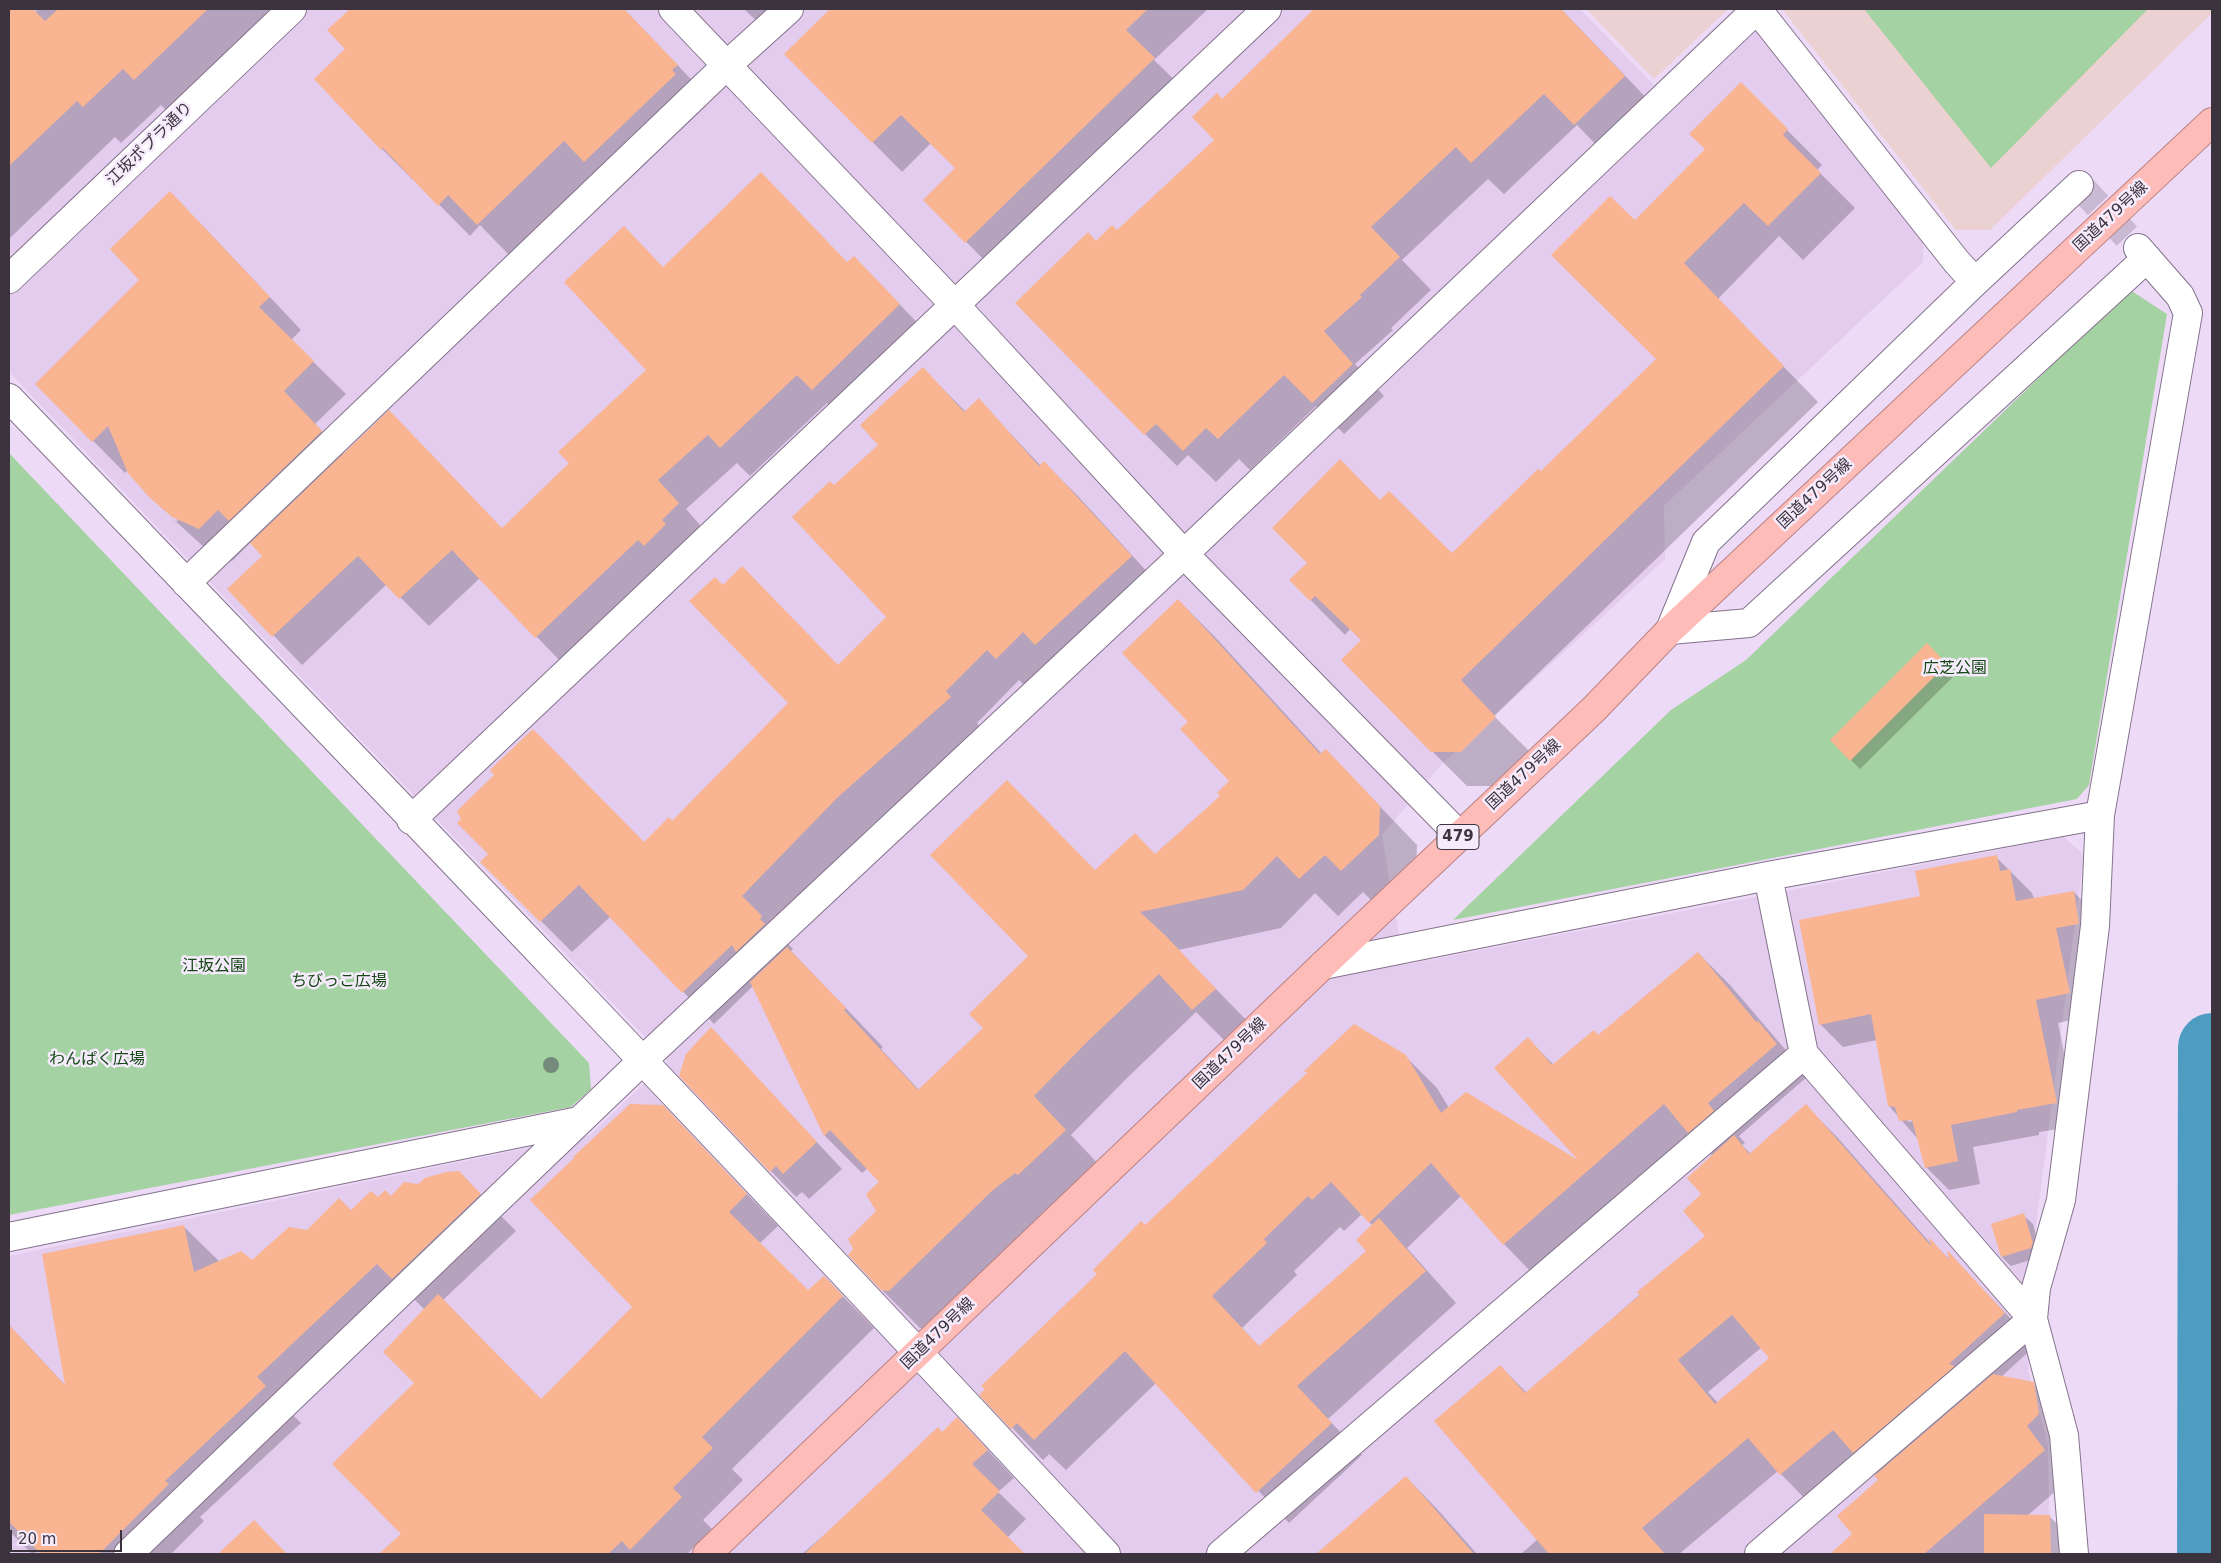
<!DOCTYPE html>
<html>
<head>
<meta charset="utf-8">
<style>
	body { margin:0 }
	#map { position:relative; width:2221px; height:1563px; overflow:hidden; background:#eddaf7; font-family:"DejaVu Sans",sans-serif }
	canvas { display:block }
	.frame { position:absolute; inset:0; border:10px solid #3b343f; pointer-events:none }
	.scale { position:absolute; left:10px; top:1530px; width:112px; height:22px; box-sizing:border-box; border:2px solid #3b343f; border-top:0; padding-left:6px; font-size:15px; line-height:18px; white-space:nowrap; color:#3b343f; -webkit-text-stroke:4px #f6ebfc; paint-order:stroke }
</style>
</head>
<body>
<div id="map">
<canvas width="2221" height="1563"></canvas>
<div class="frame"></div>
<div class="scale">20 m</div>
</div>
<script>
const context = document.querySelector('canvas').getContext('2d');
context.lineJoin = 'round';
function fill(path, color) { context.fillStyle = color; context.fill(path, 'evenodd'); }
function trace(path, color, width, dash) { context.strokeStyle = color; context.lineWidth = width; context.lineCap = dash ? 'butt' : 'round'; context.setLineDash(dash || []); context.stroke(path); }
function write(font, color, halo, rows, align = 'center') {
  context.font = font + ' "DejaVu Sans","Noto Sans JP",sans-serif'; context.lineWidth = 5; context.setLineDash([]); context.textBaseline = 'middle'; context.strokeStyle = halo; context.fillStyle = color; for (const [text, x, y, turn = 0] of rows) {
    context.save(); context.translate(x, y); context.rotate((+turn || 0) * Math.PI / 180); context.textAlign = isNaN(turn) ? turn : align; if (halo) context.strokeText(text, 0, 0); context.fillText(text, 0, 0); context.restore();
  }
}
const built = new Path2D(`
	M9,9H1580L1654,85L1734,9H1745L1924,237L1923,262L1664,506L1665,559L1440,766L1382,835L1404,965L2064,837L2084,855L2032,1256L2028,1370L2048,1444L2050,1554H9V1256L590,1135L668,1061L9,372Z`);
const education = new Path2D(`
	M1586,9H1726L1725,12L1654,79Z
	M1782,9H2212V13L1990,230H1956Z`);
const green = new Path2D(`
	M1864,9H2148L1991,168Z
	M2130,290L2167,314L2089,785L2077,799L1453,920L1671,710L1746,660Z
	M9,453L589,1063L591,1089L571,1107L9,1215Z`);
const shadow = new Path2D(`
	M9,9H31L35,12L38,9H283L172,116L161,105L121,143L115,137L9,239Z
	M352,9H624L708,97L702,102L706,106L616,192L596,172L509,255L480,225L470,236L414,179L413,180L382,149L347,49L329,30Z
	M744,9H785L765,29Z
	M832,9H870L874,13L878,9H1208L1154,60L1183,88L995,271L925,200L957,168L931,143L902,172L786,54Z
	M1323,9H1561L1656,108L1607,156L1577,125L1504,194L1488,179L1402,260L1431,290L1391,328L1393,330L1355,364L1384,396L1344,434L1316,406L1250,470L1239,459L1216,482L1188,455L1177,466L1145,434L1096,243L1117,232L1216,140L1223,101Z
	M1741,84L1822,165L1817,170L1855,208L1803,260L1779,236L1718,299L1818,402L1494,716L1530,752L1496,786H1467L1432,751L1362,641L1350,629L1345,635L1291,580L1380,501L1452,555L1541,473L1658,360L1635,222L1707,149Z
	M202,225L301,330L291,340L346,394L315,424L344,455L502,529L571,463L648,370L663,268L848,263L882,286L928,334L841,417L827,403L750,476L737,463L686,509L707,533L565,666L480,578L429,626L387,584L302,665L229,589L264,556L251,542L232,561L206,549L171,517L176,522L178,520L163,507L165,511L150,496L128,470L125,473L37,384Z
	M923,369L966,412L979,400L1041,466L1044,463L1076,494L1162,588L1029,690L1019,680L977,723L981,729L869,828L773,928L793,949L791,951L883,1047L881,1049L919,1090L985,1028L1030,956L1095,871L1156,855L1222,796L1231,781L1189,722L1178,600L1216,638L1322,754L1363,789L1417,845L1416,873L1379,908L1363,892L1338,916L1315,893L1281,928L1178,950L1253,1027L1231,1047L1196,1012L1127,1078L1071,1135L1103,1169L927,1328H920L882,1290L878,1211L881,1182L868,1168L862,1173L825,1136L753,986L714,1024L611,916L572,952L482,862L644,843L673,823L790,703L723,586L839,666L888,617L834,487L879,445Z
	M1927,645L1956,674L1860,769L1831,740Z
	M1996,857L2032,893L2034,899L2074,892L2096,915L2101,946L2078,950L2092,1015L2058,1023L2079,1126L2039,1132V1135L1973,1147L1980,1184L1949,1190L1926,1167L1918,1139L1889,1106L1877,1040L1843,1047L1820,1024L1921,897ZM1908,1119L1918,1120L1908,1122Z
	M1698,953L1730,985L1808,1076L1739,1136L1745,1143L1742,1145L1751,1154L1806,1106L1837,1137L1932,1245L1931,1241L1951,1261L1949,1254L2036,1345L2001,1377L2033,1384L2061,1411L2071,1478L2027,1516H2049L2077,1543V1554H1832L1854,1534L1879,1480L1877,1475L1864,1461L1812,1506L1778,1471L1679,1554H1521L1538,1539L1500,1366L1527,1393L1707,1236L1702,1194L1711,1159L1710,1157L1712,1155L1694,1137L1535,1276L1504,1244L1461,1196L1407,1248L1456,1303L1328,1419L1362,1455L1289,1523L1156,1383L1066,1470L1049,1454L1043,1460L981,1395L1145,1227L1405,1056L1437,1088L1449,1108L1582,1164L1528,1039L1554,1065L1599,1036ZM1362,1214L1373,1226L1367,1251L1260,1347L1242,1328L1297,1275L1294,1271L1340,1227L1344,1231ZM1762,1347L1771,1358L1718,1403L1708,1392Z
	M711,1029L842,1169L809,1199L802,1192L796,1197L771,1171Z
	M663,1107L778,1226L759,1244L807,1292L824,1277L874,1328L732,1469L743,1480L703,1520L712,1529L687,1554H381L403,1534L415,1383L425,1310L414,1299L292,1414L301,1423L200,1517L204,1521L171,1554H43L39,1551L32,1554L9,1531V1325L66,1386L183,1226L220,1262H252L307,1231L378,1198L391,1197L419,1185L458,1173L516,1231L443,1300L541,1400L634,1307Z
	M2023,1215L2033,1224L2041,1253L2040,1257L2011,1266L2002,1257Z
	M942,1434L984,1446L1014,1478L998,1492L1026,1519L1007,1538L1023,1554H802Z
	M1406,1477L1437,1509L1477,1554H1318Z
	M254,1522L286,1554H220Z`);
const river = new Path2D(`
	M2211,1554L2212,1047`);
const building = new Path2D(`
	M9,9H33L45,21L58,9H208L134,80L123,69L83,107L77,101L9,166Z
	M350,9H624L678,65L672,70L676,74L584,162L564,141L477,225L448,195L438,206L383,148L381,150L314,79L345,49L327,30Z
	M830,9H1148L1126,30L1155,58L965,243L923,200L955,168L901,115L872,143L784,54Z
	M1314,9H1561L1625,76L1574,125L1544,94L1471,163L1456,147L1371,227L1400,257L1360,295L1362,297L1324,331L1353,364L1312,403L1284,375L1218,439L1206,428L1183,451L1156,424L1144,435L1015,303L1088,232L1096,241L1112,225L1117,230L1214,140L1192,117L1217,93L1222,99Z
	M1741,82L1788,129L1783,135L1821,173L1768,226L1744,203L1684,263L1784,366L1461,680L1496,717L1461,752H1431L1341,660L1361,640L1315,596L1310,601L1289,580L1307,563L1272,528L1340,459L1380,500L1389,491L1452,553L1538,469L1541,471L1656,359L1551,255L1610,196L1635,220L1705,149L1689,134Z
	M761,172L847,262L854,256L900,304L812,390L797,375L720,448L708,435L658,480L679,503L662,520L666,524L644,546L638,540L535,638L452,550L399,599L358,556L272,637L227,589L262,556L250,543L389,410L502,528L569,463L558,452L646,370L564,282L624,226L663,267Z
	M170,191L270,297L259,307L314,361L284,391L322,431L229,521L218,510L199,529L172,517L149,497L128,473L108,426L92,442L35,384L139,280L110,249Z
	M923,367L964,412L979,398L1039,466L1044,461L1132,556L1035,645L1023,632L996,659L987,650L946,691L951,697L838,797L742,896L762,916L760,919L765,924L736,952L732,945L682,993L579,885L540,922L480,862L488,854L457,823L461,819L457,811L494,775L490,770L533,729L644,842L669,817L672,821L788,703L689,601L715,577L723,585L742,566L838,665L886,617L792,517L830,481L834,485L878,445L860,425Z
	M1178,599L1320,754L1326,749L1380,806L1379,835L1341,871L1325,855L1299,879L1277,856L1243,890L1140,912L1166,936L1216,989L1192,1010L1159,974L1089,1040L1034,1096L1066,1130L1018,1175L1015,1173L993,1190L889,1291L881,1290L848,1255L853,1249L848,1239L876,1211L866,1194L879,1182L830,1130L824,1136L750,982L787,947L846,1008L844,1010L918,1090L983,1028L969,1014L1028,956L930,855L1007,780L1095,870L1135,833L1155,854L1220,796L1217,793L1229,781L1180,729L1188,722L1122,653Z
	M1927,643L1947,664L1850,761L1830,740Z
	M1997,855L2000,871L2010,869L2016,901L2074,891L2079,924L2056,928L2070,993L2036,1000L2057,1103L2017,1110V1112L1951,1125L1958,1161L1925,1168L1912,1120L1899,1121L1895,1107L1888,1106L1871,1014L1819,1025L1799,920L1920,896L1915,871Z
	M1698,952L1756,1022L1758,1021L1777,1044L1708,1103L1714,1111L1688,1133L1664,1104L1503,1245L1431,1163L1369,1223L1331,1182L1312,1200L1308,1196L1264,1239L1267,1243L1212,1296L1259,1346L1366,1251L1356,1240L1379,1218L1426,1271L1297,1386L1332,1423L1256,1493L1125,1351L1034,1440L1017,1423L1011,1429L979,1395L985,1389L981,1386L1097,1274L1093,1270L1141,1221L1145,1225L1307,1073L1304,1071L1354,1024L1406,1055L1441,1113L1466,1092L1578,1160L1494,1068L1528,1037L1552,1065L1594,1030L1598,1035Z
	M711,1027L817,1142L783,1174L776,1166L770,1172L679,1076L686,1054Z
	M630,1104L663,1105L747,1194L729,1212L808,1290L824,1276L843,1296L702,1437L713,1448L673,1488L682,1497L630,1550L622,1541L608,1554H379L401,1534L332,1464L414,1383L383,1352L438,1294L541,1399L632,1307L530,1200L574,1158L573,1157Z
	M1806,1104L1931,1246L1929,1237L1949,1260L1947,1250L2005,1313L1949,1364L1955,1366L1853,1453L1833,1430L1780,1475L1748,1438L1642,1528L1665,1554H1549L1434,1421L1500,1365L1525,1393L1640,1295L1637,1292L1705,1236L1683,1211L1701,1194L1687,1178L1734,1135L1749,1154ZM1732,1315L1769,1358L1715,1404L1678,1360Z
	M459,1171L481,1194L392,1279L377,1264L257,1377L266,1386L165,1481L169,1484L99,1554H41L9,1522V1325L65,1385L42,1254L184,1225L194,1272L241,1251L252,1260L289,1227L307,1230L339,1198L351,1210L371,1191L378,1197L385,1190L391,1196L404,1182L418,1184L425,1178L446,1172Z
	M2024,1213L2033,1243L2031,1248L2001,1257L1991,1224Z
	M1993,1374L2034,1382L2039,1414L2027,1426L2045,1450L1924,1554H1830L1852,1534L1837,1516L1878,1480L1874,1476Z
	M957,1417L988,1450L972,1464L1000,1491L981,1510L1025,1554H804L938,1427L942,1432Z
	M1406,1476L1474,1554H1316Z
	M1984,1514L2050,1515L2051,1554H1984Z
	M254,1520L287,1554H218Z`);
const minorTunnel = new Path2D(`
	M2079,185L2138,248`);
const minor = new Path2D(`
	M1757,9L1956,261L1975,282
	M2079,185L1975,282L1706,542L1670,630L1749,623L2147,258
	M9,398C377,781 745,1165 1106,1554
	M186,583L727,65L789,9
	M411,820L1267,9
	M1323,965L1768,876L2100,815
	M9,1237L579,1121
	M128,1554L642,1061L1167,570L1757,9
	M1221,1554L1804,1054
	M1759,1554L2033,1319L1804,1054L1768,876
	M2074,1554L2064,1435L2033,1319L2036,1288L2061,1200L2095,926L2100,815L2188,313L2180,296L2138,248`);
const tertiary = new Path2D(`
	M673,9L955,305L1184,554L1460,836
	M9,279L292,9`);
const trunk = new Path2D(`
	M707,1554L1323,965L1594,709L1670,630L2212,122`);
const trees = [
	[551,1065]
];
const shields = [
	[1458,837,42]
];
const shieldNames = [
	["479",1458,837]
];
const streetNames = [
	["江坂ポプラ通り",150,144,-44],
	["国道479号線",2111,217,-43],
	["国道479号線",1815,494,-43],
	["国道479号線",1524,775,-43],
	["国道479号線",1230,1054,-44],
	["国道479号線",938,1334,-44]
];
const parkNames = [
	["広芝公園",1955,669],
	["江坂公園",214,967],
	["ちびっこ広場",339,982],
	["わんぱく広場",97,1060]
];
fill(built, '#e3ccee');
fill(education, '#ecd1d2');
fill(green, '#a5d2a2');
fill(shadow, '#0003');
trace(river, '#4f9cc2', 68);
fill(building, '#f9b491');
trace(minorTunnel, '#c9b9d2', 28, [28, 14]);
trace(minor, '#84738c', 30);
trace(tertiary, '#84738c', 30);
trace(trunk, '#ba8282', 30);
trace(minor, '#fff', 28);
trace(tertiary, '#fff', 28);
trace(trunk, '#febcb8', 28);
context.fillStyle = '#758a7a';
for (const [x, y] of trees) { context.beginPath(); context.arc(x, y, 8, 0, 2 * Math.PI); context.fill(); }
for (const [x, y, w] of shields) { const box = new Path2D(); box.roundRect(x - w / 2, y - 12.5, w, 25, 4); context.fillStyle = '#f6ebfc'; context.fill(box); trace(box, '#3b343f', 1); }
write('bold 15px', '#3b343f', null, shieldNames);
write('16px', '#3b343f', '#f6ebfc', streetNames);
write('16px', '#134813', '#f6ebfc', parkNames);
</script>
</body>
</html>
